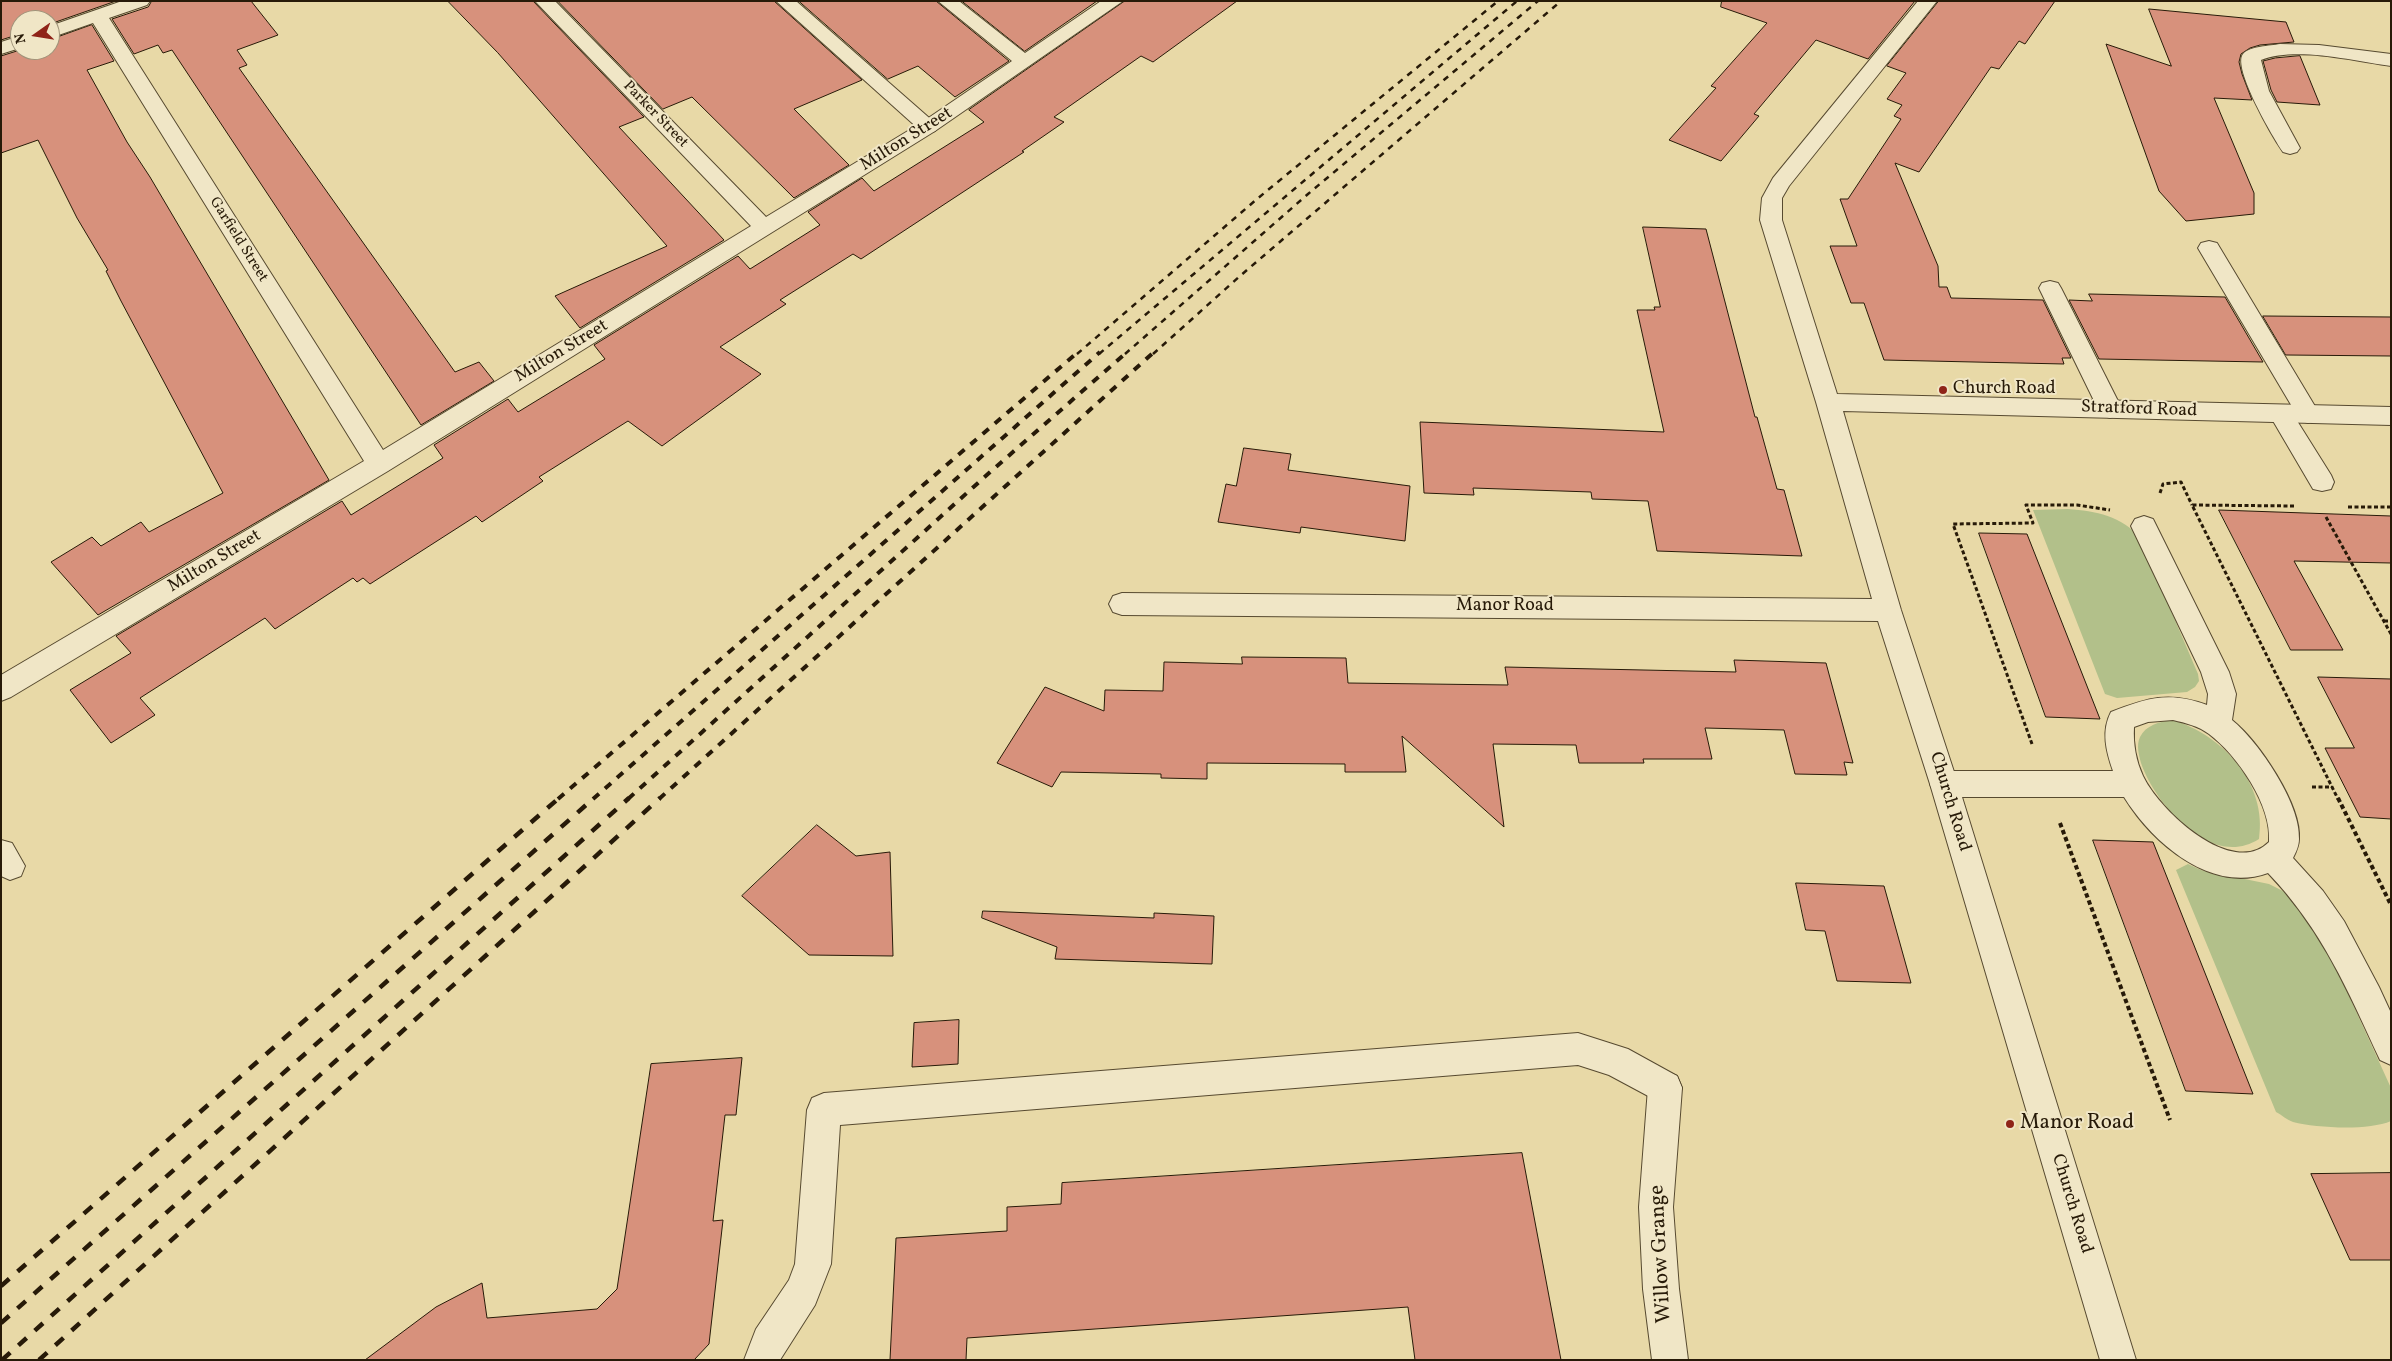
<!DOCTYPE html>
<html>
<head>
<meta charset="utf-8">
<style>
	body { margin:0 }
	#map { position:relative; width:2392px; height:1361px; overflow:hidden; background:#e8d9a7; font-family:Vollkorn,serif }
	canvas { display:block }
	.frame { position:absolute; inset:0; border:2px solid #271a08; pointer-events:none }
	.north { position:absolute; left:10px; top:10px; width:50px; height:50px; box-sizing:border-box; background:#f0e6c6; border:1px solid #a0947a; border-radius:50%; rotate:257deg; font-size:14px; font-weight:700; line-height:20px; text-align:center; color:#271a08 }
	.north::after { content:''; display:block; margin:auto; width:18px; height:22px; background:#8f2418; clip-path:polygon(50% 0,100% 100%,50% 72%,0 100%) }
</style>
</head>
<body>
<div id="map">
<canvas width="2392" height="1361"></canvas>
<div class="frame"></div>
<div class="north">N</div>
</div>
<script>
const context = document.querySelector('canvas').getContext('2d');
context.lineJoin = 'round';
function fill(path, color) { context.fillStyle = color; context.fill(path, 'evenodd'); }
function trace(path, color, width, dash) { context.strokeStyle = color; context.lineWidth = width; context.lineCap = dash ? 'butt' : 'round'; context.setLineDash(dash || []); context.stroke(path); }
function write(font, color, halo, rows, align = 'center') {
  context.font = font + ' Vollkorn,serif'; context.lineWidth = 4; context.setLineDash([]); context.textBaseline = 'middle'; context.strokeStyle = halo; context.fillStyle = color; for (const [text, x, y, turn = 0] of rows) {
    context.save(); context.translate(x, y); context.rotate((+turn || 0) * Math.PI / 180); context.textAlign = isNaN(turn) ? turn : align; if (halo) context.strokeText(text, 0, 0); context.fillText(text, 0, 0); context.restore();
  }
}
const green = new Path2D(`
	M2068,509C2096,511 2122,516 2140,538L2198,674L2199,681L2195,687L2187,692L2117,698L2105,694L2033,510Z
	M2172,720C2222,734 2268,784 2259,839C2211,870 2155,804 2141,763C2139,756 2136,745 2140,737C2146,725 2159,722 2172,720Z
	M2188,864L2201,870L2269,884L2287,893L2319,930L2391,1088V1121C2368,1131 2317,1128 2293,1122C2287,1120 2282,1115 2276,1112L2176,870Z`);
const building = new Path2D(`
	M1,1H116L50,24V20H20V34L1,40Z
	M152,1H251L278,35L237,50L247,65L239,68L455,372L479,362L494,381L421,425L172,50L163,53L158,45L134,54L112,19L148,7Z
	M448,1H533L644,117L619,127L724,240L580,328L555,296L667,246L498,53Z
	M558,1H774L862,80L794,109L849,165L794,198L692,97L663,109Z
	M799,1H936L1009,61L955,97L918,66L888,79Z
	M962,1H1097L1025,51Z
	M1125,1H1237L1153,62L1141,56L1054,117L1064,122L1022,151L1024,152L861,259L853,254L780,300L786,304L720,347L761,374L662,446L628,421L539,477L543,481L482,522L476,516L370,584L363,578L357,582L353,578L275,629L265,618L140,698L155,715L111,743L70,690L131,653L116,636L342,501L351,515L443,458L434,445L508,399L518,412L605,359L594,345L738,256L750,269L820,225L808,212L862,178L874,191L984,122L969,110Z
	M1722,1H1915L1868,59L1816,40L1754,114L1759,116L1721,161L1669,140L1716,88L1711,86L1767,23L1721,7Z
	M1939,1H2055L2025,44L2019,41L1999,69L1991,67L1919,172L1895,163L1938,266L1939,287H1947L1951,298L2043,300L2071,358H2062L2064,364L1884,360L1864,303H1851L1830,246H1857L1840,199H1848L1901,119L1894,116L1902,105L1887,99L1906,73L1887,66Z
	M2149,9L2286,22L2294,42L2260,45L2250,48L2241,54L2239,62L2242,74L2252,100L2214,98L2254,193V214L2186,221L2159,191L2106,44L2171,66Z
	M92,25L114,61L87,70L127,142L150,177L329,480L98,615L51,562L92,537L101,546L141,522L149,532L223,493L121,301L106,271L108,270L77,218L38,140L1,153V56L20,50H50V40Z
	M2300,56L2320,105L2277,102L2271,90L2263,61L2275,58Z
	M1643,227L1706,229L1755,417H1757L1777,489L1784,490L1802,556L1657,551L1648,501L1592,499L1591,492L1473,488L1474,495L1424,493L1420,422L1664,432L1637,310H1655L1654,307H1660Z
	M2089,294L2225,297L2263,362L2099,359L2069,300L2092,301Z
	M2263,316L2391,317V356L2286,355Z
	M1244,448L1291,454L1288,470L1410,486L1405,541L1301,527L1300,533L1218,522L1226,484L1236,486Z
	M2219,510L2391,516V563L2294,561L2343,650H2291Z
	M1979,533L2027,534L2100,719L2046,717Z
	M1242,657L1346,658L1348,683L1508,685L1505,667L1736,672L1734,660L1826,663L1853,763L1844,762L1847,775L1795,774L1784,730L1705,728L1712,759H1643L1644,763H1579L1576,745L1493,744L1504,827L1402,736L1406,772H1345V764L1207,763V779L1161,778V774L1061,772L1052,787L997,763L1045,687L1104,711L1105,690L1163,691L1164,662L1242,664Z
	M2318,677L2391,679V819L2360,817L2325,748H2354Z
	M817,825L856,856L890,852L893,956L809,955L742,896Z
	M2093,840L2153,842L2253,1094L2186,1091Z
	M1796,883L1884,886L1911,983L1837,981L1825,931L1806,930Z
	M983,911L1154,918V913L1214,916L1212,964L1055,959L1057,947L982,918Z
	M959,1020L958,1064L912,1067L914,1023Z
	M742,1058L736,1115H725L713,1221L723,1220L709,1344L694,1360H365L436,1307L482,1283L487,1318L597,1309L617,1289L651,1064Z
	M1522,1153L1561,1360H1415L1408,1307L967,1338L966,1360H890L896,1238L1007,1231V1207L1061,1204L1062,1183Z
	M2391,1173V1260H2350L2311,1174Z`);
const pathFar1 = new Path2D(`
	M2160,493L2163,484L2181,482L2192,505
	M2294,506L2192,505L2338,799
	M2348,507H2391
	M2326,517L2391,634
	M2384,621H2391
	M2032,744L1953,524L2033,523L2026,505H2077L2110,510
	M2312,787H2332`);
const path = new Path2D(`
	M2338,798L2391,905
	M2060,823L2170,1120`);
const lane = new Path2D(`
	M776,1H796L935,123L938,127L935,131L928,133L921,131Z
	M2280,44L2319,45L2391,54V66C2354,61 2296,46 2261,60L2269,91L2300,148L2297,152L2290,154L2283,152C2274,139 2232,68 2243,54C2250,46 2270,46 2280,44Z
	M2209,241L2217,243L2316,408L2320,414L2316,420L2308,423L2300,420L2198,248L2201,243Z
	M2050,281L2058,283L2061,288L2122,409L2118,415L2110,418L2102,415L2098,409L2039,288L2042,283Z
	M2281,405L2289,408L2331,475L2334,482L2331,489L2322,491L2313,489L2269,414L2273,408Z
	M2144,516L2153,519L2229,672L2236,694L2232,720C2259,742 2301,804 2299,839C2299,846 2296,852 2293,858L2323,891L2344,921L2379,987L2391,1013V1065L2380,1060C2348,991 2322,929 2268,873C2210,894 2152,842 2124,797H1944L1934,793L1930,784L1934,775L1944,771H2113C2106,751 2101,731 2111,712C2147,698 2169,691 2207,705L2208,694L2201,672L2131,526L2135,519ZM2173,720C2186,723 2198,726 2209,734C2237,755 2272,805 2269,842C2232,879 2159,810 2143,776C2136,761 2133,744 2134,727L2148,722Z
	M1,840L12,843L25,866L21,876L10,880L1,876Z
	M1578,1033L1628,1049L1677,1076L1682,1088L1677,1100L1665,1105L1609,1075L1578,1065L840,1125L831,1264L815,1305L780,1360H744L756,1329L789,1280L795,1264L807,1110L812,1098L824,1093Z`);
const street = new Path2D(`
	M122,1H150L147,5L109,18L383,450L751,226L535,1H555L766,217L921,123L1012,61L938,1H959L1025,53L1101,1H1123L935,131L388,471L11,697L1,701V675L364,461L93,23L50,38V26Z
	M1918,1H1937L1789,186L1782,198V220L1837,394L2391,407V425L1843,411L1901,610L1958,784L2136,1360H2100L1930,784L1878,621L1122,615L1113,612L1109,604L1113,596L1122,593L1872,599L1816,402L1760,220L1762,198L1773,178Z
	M20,36V48L1,54V42Z
	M1665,1071L1677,1076L1682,1088L1673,1207L1679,1289L1688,1360H1652L1643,1289L1639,1207L1648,1088L1653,1076Z`);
const railFar2 = new Path2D(`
	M1077,354L1257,199L1498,1
	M1099,354L1517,1
	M1125,354L1308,194L1538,1
	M1153,354L1240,276L1561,1`);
const railFar1 = new Path2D(`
	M558,799L1078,352
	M593,799L1100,352
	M628,799L989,473L1127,352
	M659,799L1154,352`);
const rail = new Path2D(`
	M1,1286L559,798
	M1,1323L594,798
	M2,1360L629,798
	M39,1360L660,798`);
const markers = [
	[1943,390,5,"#8f2418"],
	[2010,1124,5,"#8f2418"]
];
const farStreetnames = [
	["Parker Street",655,115,46],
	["Garfield Street",238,240,58]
];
const streetNames = [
	["Milton Street",907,140,-32],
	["Milton Street",562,352,-31],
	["Stratford Road",2139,410,2],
	["Milton Street",215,562,-31],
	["Manor Road",1505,607],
	["Church Road",1949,802,73],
	["Church Road",2071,1204,73]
];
const poiNames = [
	["Church Road",1953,390]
];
const nearPoinames = [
	["Manor Road",2020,1124]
];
const nearStreetnames = [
	["Willow Grange",1662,1254,-93]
];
fill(green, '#b2c08a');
fill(building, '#d7917c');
trace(building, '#271a08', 1);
trace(lane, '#574a30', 2);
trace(street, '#574a30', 2);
trace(pathFar1, '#271a08', 3, [4, 2.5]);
trace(path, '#271a08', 4, [4.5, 3]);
fill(lane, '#f0e6c6');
fill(street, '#f0e6c6');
trace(railFar2, '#271a08', 2.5, [6, 6]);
trace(railFar1, '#271a08', 4, [8, 8]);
trace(rail, '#271a08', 4.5, [11, 11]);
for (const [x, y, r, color] of markers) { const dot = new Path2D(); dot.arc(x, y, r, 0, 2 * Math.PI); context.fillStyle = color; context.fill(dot); trace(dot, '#f0e6c6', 2); }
write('15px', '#271a08', '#f0e6c6', farStreetnames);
write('18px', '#271a08', '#f0e6c6', streetNames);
write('18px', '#271a08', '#f0e6c6', poiNames, 'left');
write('21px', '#271a08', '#f0e6c6', nearPoinames, 'left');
write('21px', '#271a08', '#f0e6c6', nearStreetnames);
</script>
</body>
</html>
